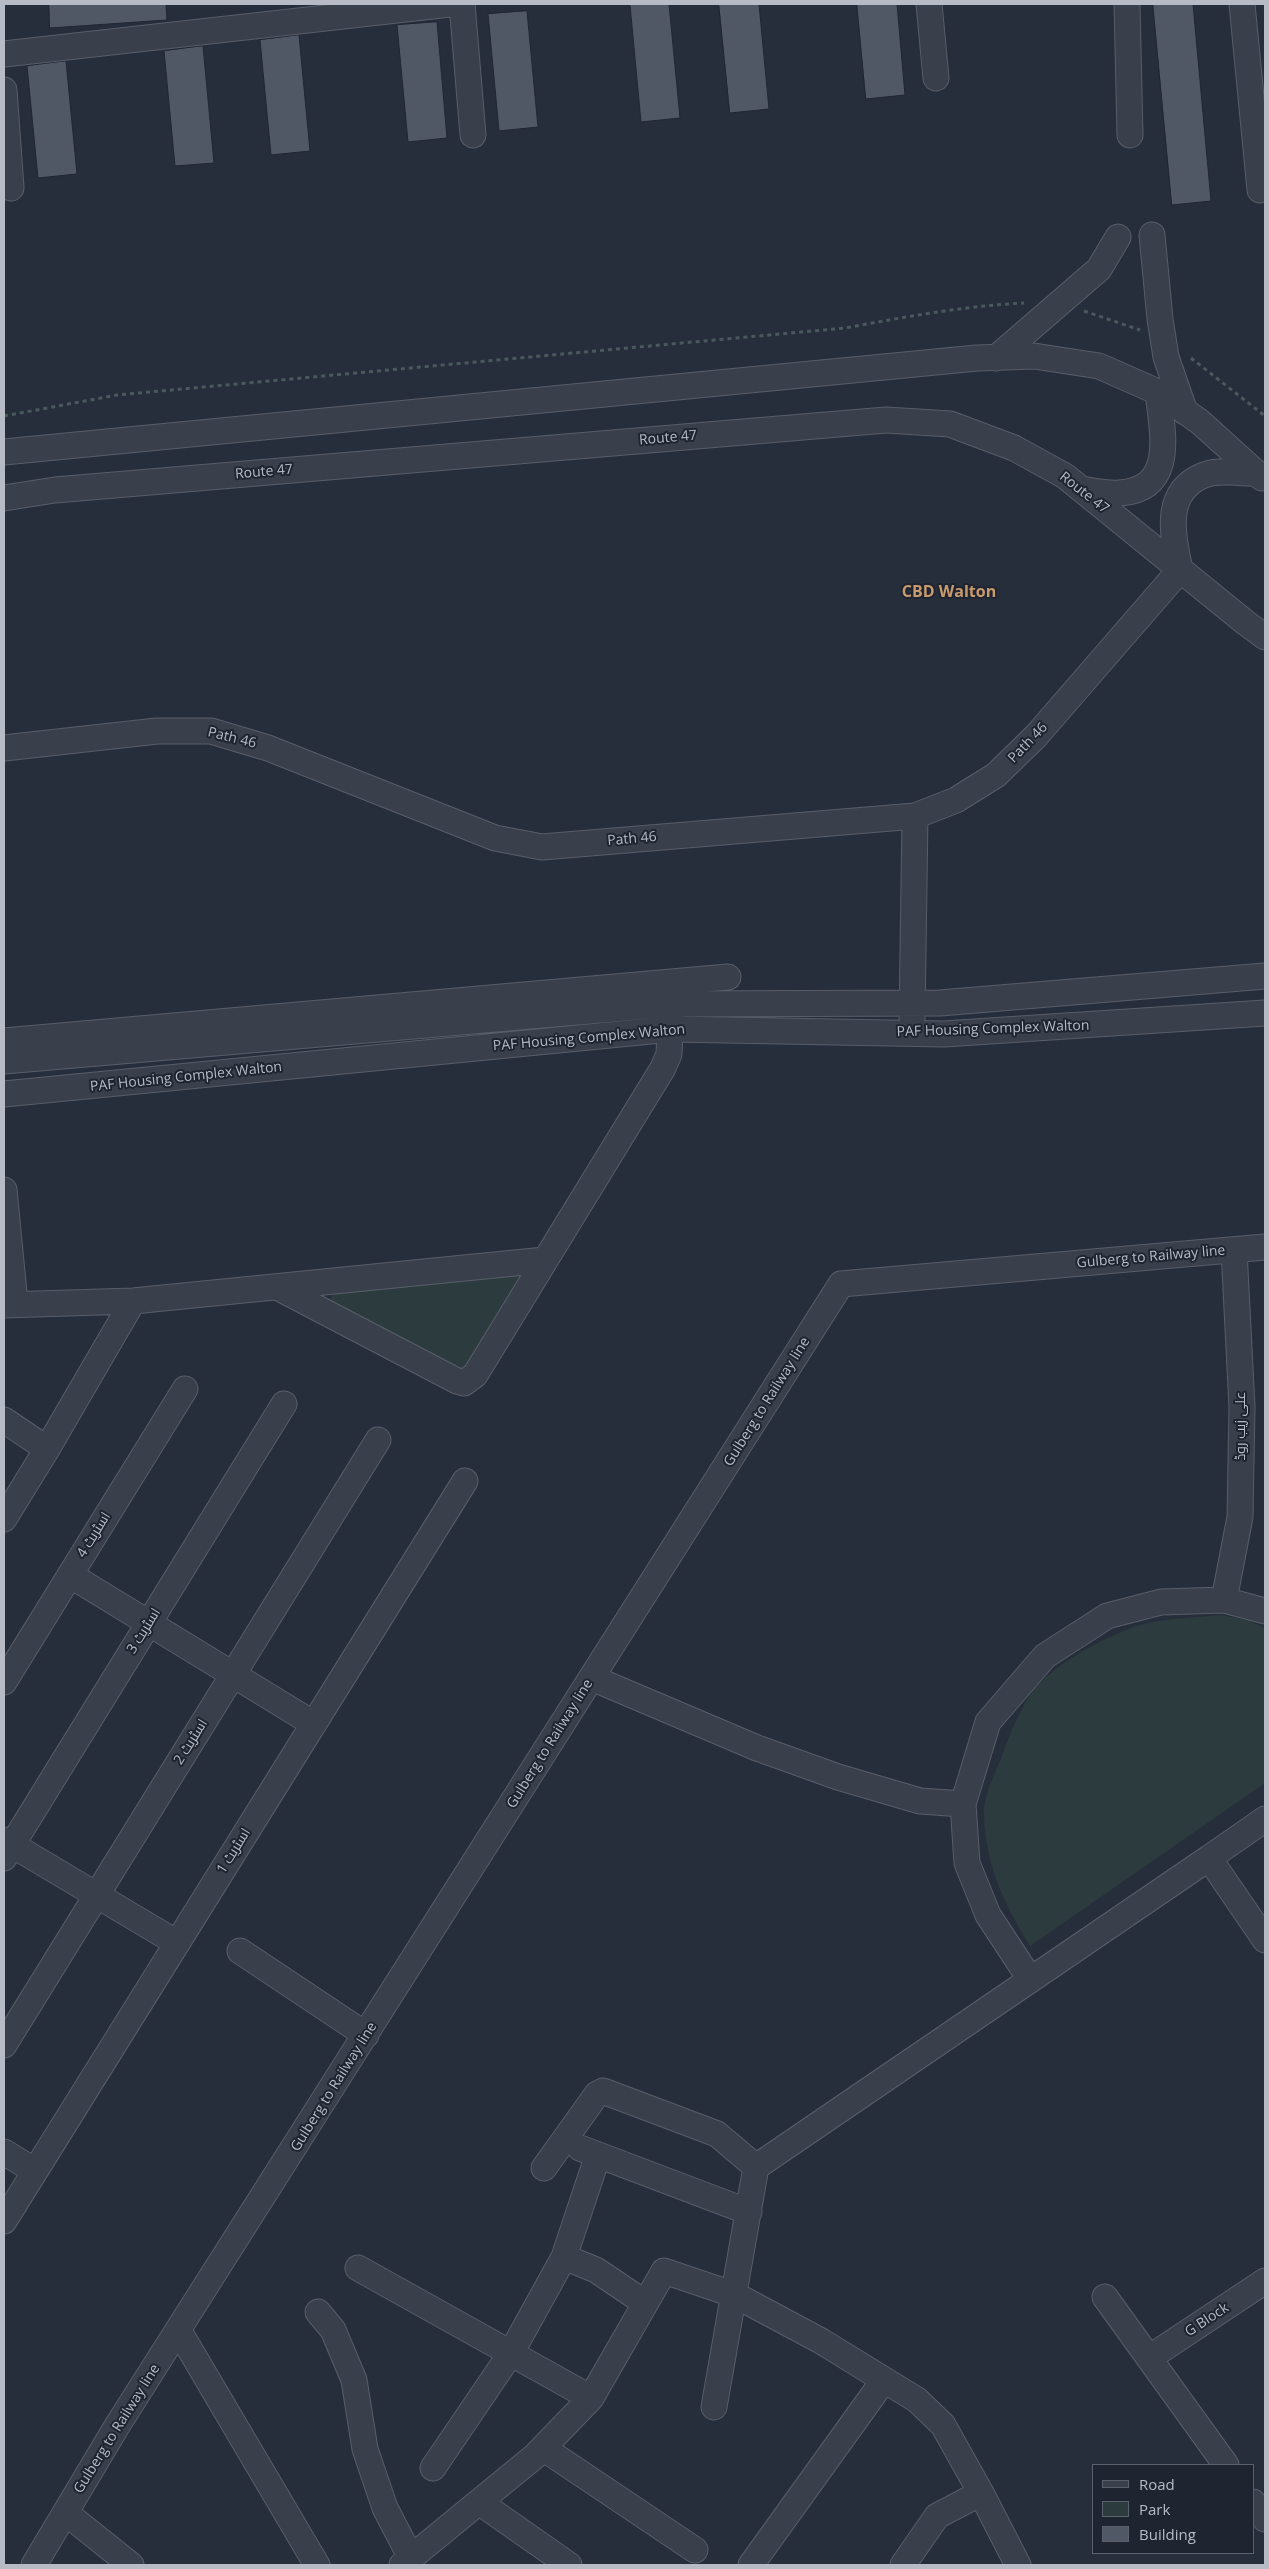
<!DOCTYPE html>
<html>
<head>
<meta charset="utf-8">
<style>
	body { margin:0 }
	#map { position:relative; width:1269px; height:2569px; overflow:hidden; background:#272e3b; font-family:"Open Sans",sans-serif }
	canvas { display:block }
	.frame { position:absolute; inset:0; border:5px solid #b6bbc6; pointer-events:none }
	.legend { position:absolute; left:1092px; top:2464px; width:162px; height:90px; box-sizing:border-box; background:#1f2530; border:1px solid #5b616c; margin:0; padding:6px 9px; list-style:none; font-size:15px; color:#b6bbc6 }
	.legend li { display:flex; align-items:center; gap:10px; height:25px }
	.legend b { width:25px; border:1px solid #5b616c }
</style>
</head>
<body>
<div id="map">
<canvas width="1269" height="2569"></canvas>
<div class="frame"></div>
<ul class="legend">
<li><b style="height:6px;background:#3a404b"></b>Road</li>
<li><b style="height:14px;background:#2c3c3e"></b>Park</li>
<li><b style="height:14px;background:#505765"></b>Building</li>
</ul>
</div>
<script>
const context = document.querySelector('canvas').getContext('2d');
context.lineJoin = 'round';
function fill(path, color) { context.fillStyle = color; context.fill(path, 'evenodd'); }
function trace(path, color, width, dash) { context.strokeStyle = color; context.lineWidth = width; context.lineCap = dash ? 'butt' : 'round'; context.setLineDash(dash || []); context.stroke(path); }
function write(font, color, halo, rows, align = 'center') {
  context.font = font + ' "Open Sans",Cairo,sans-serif'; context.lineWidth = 4; context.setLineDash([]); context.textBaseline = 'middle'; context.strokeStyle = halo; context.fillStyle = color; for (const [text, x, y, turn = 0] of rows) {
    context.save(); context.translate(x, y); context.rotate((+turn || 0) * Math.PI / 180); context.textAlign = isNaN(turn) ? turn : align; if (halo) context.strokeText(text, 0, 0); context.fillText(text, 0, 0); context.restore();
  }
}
const green = new Path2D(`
	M530,1270L465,1373L326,1307L336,1288Z
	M1220,1615L1247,1620L1265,1628V1783L1030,1946C1004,1904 984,1862 984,1811C984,1796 994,1775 1000,1761C1008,1739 1017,1715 1030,1695C1050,1666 1101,1639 1134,1627C1161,1618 1192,1618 1220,1615Z`);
const building = new Path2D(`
	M49,4H166L167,20L50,28Z
	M643,4H669L680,118L641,122L630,5Z
	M719,4H759L769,109L730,113Z
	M857,4H897L905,95L866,99Z
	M1153,4H1193L1211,201L1172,205Z
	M527,11L538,127L499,131L488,14Z
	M437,22L447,138L408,142L397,25Z
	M299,35L310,151L271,155L260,40Z
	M203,46L214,163L175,166L164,51Z
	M66,61L77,174L38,178L27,66Z`);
const path = new Path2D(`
	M1084,311L1140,330
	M1191,358L1265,416
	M4,416L117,395L845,328C905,317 963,306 1024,303`);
const minor = new Path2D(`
	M462,4L473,135
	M929,4L936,78
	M1127,4L1130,135
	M1242,4L1260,190
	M4,54L450,4
	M4,90L11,188
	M1152,235L1160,319L1166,357L1185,412
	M996,358L1099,269L1118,237
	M4,452L977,358L1034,356L1099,366L1158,392L1200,422L1262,478
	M1081,489C1094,491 1107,494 1120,493C1177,489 1162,431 1158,392
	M4,498L55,490L886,420L950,424L1014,448L1065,476L1246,623L1265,637
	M4,748L157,731H211L268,748L495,838L542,847L915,816L956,800L996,775L1036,736L1180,570C1173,535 1162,492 1204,475C1219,469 1243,473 1259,474
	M912,1020L915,816
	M4,1041L728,977
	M4,1061L671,1004L940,1003L1265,976
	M4,1094L671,1029L944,1034L1265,1013
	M4,1190L15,1303
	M277,1287L457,1381L464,1383L475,1375L663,1068L669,1054L671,1013
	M4,1305L133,1301L545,1260
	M4,1420L47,1449L133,1301
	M4,1519L47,1449
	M70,1575L314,1724
	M1224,1600L1240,1517L1242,1407L1234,1250
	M592,1678L757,1748L838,1777L920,1801L963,1804
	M4,1682L185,1389
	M1265,1819L1209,1858L1265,1940
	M4,1840L177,1943
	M4,1858L284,1404
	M240,1951L366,2035
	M1030,1979L988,1915L967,1863L963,1804L988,1722L1045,1656L1107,1616L1161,1602L1224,1600L1265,1611
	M4,2045L378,1440
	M580,2148L749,2212
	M4,2152L35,2171
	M544,2168L597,2094L603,2091L717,2134L756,2167
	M4,2221L465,1481
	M564,2257L596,2270L645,2303
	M358,2268L591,2398
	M1105,2297L1226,2465
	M318,2312L333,2330L354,2380L365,2449L385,2508L411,2558
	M179,2331L317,2565
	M1149,2358L1265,2281
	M714,2407L756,2167L1209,1858
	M543,2448L695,2550
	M433,2468L511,2353L564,2257L598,2155
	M479,2502L569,2565
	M1253,2502L1265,2519
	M66,2513L131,2565
	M34,2565L117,2426L841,1284L1265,1247
	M402,2565L535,2456L591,2398L664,2271L735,2295L821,2341L917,2400L943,2425L981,2493L1018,2565
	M751,2565L884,2380
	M903,2565L937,2516L981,2493`);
const streetNames = [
	["Route 47",668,438,-5],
	["Route 47",264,472,-5],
	["Route 47",1084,493,38],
	["Path 46",232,738,14],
	["Path 46",1028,743,-46],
	["Path 46",632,839,-5],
	["PAF Housing Complex Walton",993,1029,-2],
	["PAF Housing Complex Walton",589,1038,-5],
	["PAF Housing Complex Walton",186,1077,-6],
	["Gulberg to Railway line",1151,1257,-5],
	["Gulberg to Railway line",767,1402,-58],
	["علی زیب روڈ",1241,1426,-90],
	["اسٹریٹ 4",94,1535,-58],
	["اسٹریٹ 3",144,1631,-58],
	["اسٹریٹ 2",191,1742,-58],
	["Gulberg to Railway line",550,1744,-58],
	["اسٹریٹ 1",234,1851,-58],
	["Gulberg to Railway line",334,2087,-58],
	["G Block",1207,2320,-33],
	["Gulberg to Railway line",117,2429,-58]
];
const quarterNames = [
	["CBD Walton",949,592]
];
fill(green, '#2c3c3e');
fill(building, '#505765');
trace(building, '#212732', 1);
trace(minor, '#585e69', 27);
trace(path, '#4a595d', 3, [4, 4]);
trace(minor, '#3a404b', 25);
write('14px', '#b6bbc6', '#1f2530', streetNames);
write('bold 16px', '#c89b6f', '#1f2530', quarterNames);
</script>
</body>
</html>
